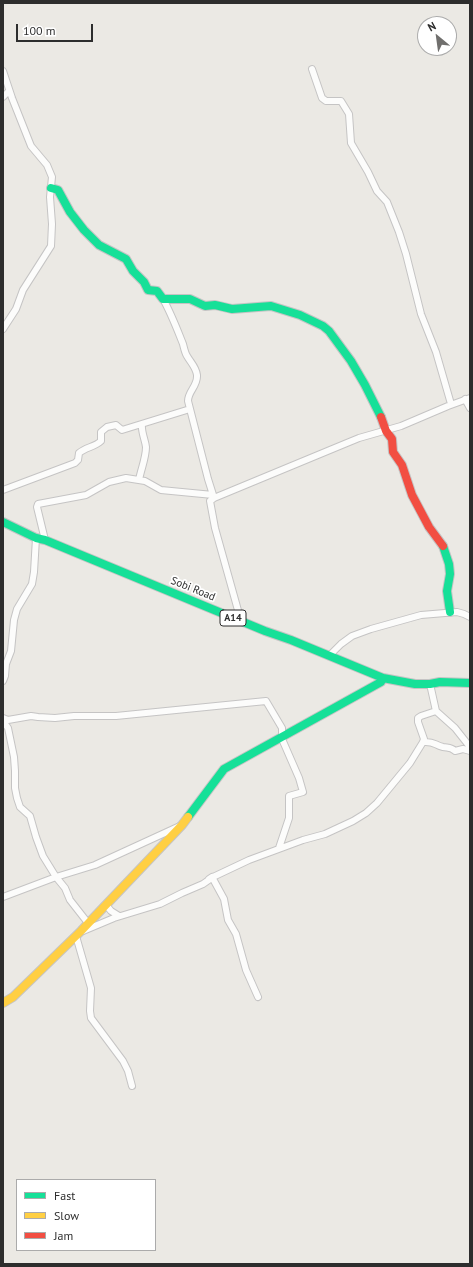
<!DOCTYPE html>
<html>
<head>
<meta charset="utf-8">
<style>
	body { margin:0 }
	#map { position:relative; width:473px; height:1267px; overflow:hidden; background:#ebe9e4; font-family:"PT Sans",sans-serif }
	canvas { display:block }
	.frame { position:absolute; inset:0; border:4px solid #2d2d2d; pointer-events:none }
	.legend { position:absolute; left:16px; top:1179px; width:140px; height:72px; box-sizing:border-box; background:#fff; border:1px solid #ababab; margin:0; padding:5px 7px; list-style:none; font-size:12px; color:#2d2d2d }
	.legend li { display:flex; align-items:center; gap:8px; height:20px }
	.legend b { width:20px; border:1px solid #ababab }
	.north { position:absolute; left:417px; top:16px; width:40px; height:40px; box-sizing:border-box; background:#fff; border:1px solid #ababab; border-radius:50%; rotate:331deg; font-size:11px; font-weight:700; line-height:16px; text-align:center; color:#2d2d2d }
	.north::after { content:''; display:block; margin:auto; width:14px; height:18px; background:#706f6d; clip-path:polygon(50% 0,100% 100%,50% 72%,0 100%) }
	.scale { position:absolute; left:16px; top:24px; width:77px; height:18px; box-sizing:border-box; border:2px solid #2d2d2d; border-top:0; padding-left:5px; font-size:12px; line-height:14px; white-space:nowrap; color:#2d2d2d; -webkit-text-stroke:3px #fff; paint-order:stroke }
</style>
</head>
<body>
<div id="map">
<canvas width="473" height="1267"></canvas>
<div class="frame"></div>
<ul class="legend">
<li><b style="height:5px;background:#16e098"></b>Fast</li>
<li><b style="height:5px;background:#ffcf43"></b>Slow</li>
<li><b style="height:5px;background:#f24e42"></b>Jam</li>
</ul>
<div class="north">N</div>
<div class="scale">100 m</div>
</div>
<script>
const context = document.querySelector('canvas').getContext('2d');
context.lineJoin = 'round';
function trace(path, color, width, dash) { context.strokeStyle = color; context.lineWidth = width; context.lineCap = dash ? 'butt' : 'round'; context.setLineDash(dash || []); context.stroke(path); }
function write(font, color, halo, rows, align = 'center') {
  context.font = font + ' "PT Sans",sans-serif'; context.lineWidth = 3.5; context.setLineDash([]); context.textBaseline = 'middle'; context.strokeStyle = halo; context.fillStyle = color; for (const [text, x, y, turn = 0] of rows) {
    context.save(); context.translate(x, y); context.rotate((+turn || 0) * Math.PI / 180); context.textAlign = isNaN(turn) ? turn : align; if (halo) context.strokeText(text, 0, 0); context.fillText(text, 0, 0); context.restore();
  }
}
const street = new Path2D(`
	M312,69L322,98L326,101H341L349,114L351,143L368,172L377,191L387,202L399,232L406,254L421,314L436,352L451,404
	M3,71L12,98L31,146L47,165L52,177L50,197L52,224L51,246L23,290L16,309L3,329
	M3,97L9,91
	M163,299C171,313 177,329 183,344C184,348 185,353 187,356C191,363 196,367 197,375C198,386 188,391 188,401L208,479L214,498
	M465,399L470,408
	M139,480C141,469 146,458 146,447C145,439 141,432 142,424
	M3,490L75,463L78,460L79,453C86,447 95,447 101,441V432L107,427L116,425L122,430L190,409
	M45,540L37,507L38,504L86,495L109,482L126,478L145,481L161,490L213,495
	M241,621L215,528L210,501L214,498L342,445L359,438L401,426L448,406L470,398
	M329,656L341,644L352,636L371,629L421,615L457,612L464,614L470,617
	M3,681L5,676L6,664L11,651L14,620L17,609L32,584L34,572L36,538
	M436,711L455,728L470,747
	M3,718L8,720L31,716L38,717L55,718L74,716H116L266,701L282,728V739L299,778L303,792L289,796V818L279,848
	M3,721L8,728L14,757L15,771V788L17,798L20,807L30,816L36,837L43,856L56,877L65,888L70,900L88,923
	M423,742C435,741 434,745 443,747C449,748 451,747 455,751L463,749L470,751
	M209,879L212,877L224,899L228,920L236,934L246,970L258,997
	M3,897L56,877L95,865L180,826
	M106,905L111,911L119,916
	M83,931L114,918L160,904L182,893L203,884L213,877L249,860L303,840L325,834L353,821L366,813L377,803L410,763L423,742L424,739L418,722V718L421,716L436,711L430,684
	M76,936L91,988L90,1011L91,1018L123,1061L128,1071L132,1086`);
const fast = new Path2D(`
	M51,188L58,190L70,212L84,230L99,245L126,259L133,271L144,282L148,290L157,291L163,299H190L205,306L215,305L232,309L271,306L300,315L323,326L329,331L351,361L365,385L381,417
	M3,522L36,538L45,540L265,631L291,640L383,678L415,684H430L440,682L470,683
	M443,546L449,564L450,574L447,591L450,612
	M188,817L224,769L381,682L383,678`);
const slow = new Path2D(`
	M3,1003L13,997L81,931L182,825L188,817`);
const jam = new Path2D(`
	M381,417L386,431L392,439L393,452L402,465L412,495L429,527L443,546`);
const shields = [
	[233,618,26]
];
const shieldNames = [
	["A14",233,618]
];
const streetNames = [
	["Sobi Road",193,589,22]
];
trace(street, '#c5c4c4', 8);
trace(fast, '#c5c4c4', 10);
trace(slow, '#c5c4c4', 10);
trace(jam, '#c5c4c4', 10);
trace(street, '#fcfcfb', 6);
trace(fast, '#16e098', 8);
trace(slow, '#ffcf43', 8);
trace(jam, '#f24e42', 8);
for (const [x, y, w] of shields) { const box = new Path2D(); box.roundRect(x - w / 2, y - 8, w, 16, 3); context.fillStyle = '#fff'; context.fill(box); trace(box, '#2d2d2d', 1); }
write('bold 10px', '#2d2d2d', null, shieldNames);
write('11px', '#2d2d2d', '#fff', streetNames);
</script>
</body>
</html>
